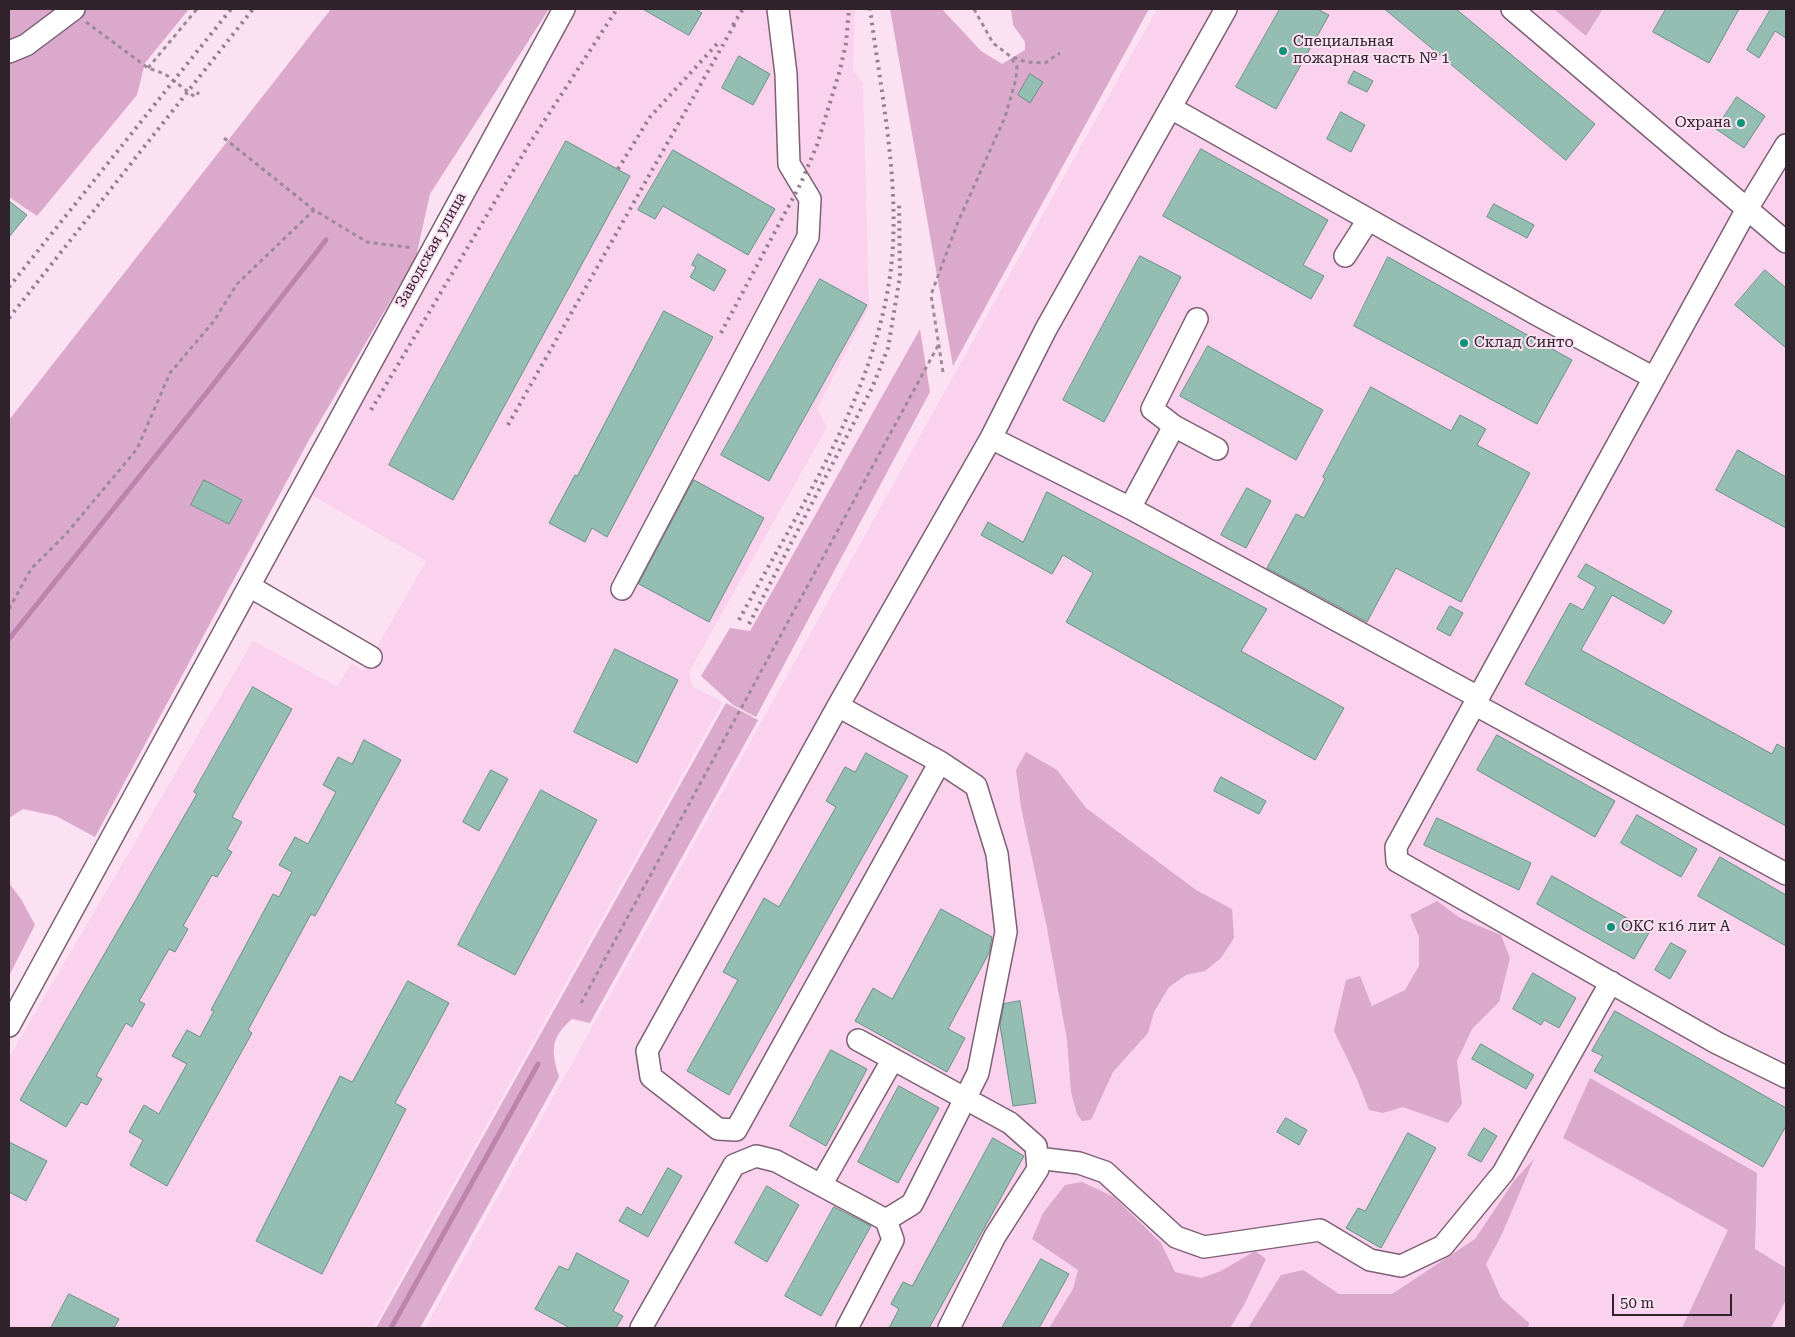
<!DOCTYPE html>
<html>
<head>
<meta charset="utf-8">
<style>
	body { margin:0 }
	#map { position:relative; width:1795px; height:1337px; overflow:hidden; background:#fce1f3; font-family:"Roboto Serif",serif }
	canvas { display:block }
	.frame { position:absolute; inset:0; border:10px solid #2f222b; pointer-events:none }
	.scale { position:absolute; left:1612px; top:1294px; width:120px; height:22px; box-sizing:border-box; border:2px solid #2f222b; border-top:0; padding-left:6px; font-size:15px; line-height:18px; white-space:nowrap; color:#2f222b; -webkit-text-stroke:4px #fce1f3; paint-order:stroke }
</style>
</head>
<body>
<div id="map">
<canvas width="1795" height="1337"></canvas>
<div class="frame"></div>
<div class="scale">50 m</div>
</div>
<script>
const context = document.querySelector('canvas').getContext('2d');
context.lineJoin = 'round';
function fill(path, color) { context.fillStyle = color; context.fill(path, 'evenodd'); }
function trace(path, color, width, dash) { context.strokeStyle = color; context.lineWidth = width; context.lineCap = dash ? 'butt' : 'round'; context.setLineDash(dash || []); context.stroke(path); }
function write(font, color, halo, rows, align = 'center') {
  context.font = font + ' "Roboto Serif",serif'; context.lineWidth = 4; context.setLineDash([]); context.textBaseline = 'middle'; context.strokeStyle = halo; context.fillStyle = color; for (const [text, x, y, turn = 0] of rows) {
    context.save(); context.translate(x, y); context.rotate((+turn || 0) * Math.PI / 180); context.textAlign = isNaN(turn) ? turn : align; if (halo) context.strokeText(text, 0, 0); context.fillText(text, 0, 0); context.restore();
  }
}
const built = new Path2D(`
	M576,9H855L853,71L863,83L869,307L817,409L827,427L689,672L693,687L723,702L373,1328H9V1057L253,641L337,686L352,663L363,671L426,561L310,494L567,21Z
	M1157,9H1786V1328H425Z`);
const green = new Path2D(`
	M9,9H189L145,63L137,95L37,216L9,197Z
	M331,9H549L430,194L416,257L309,440L95,837L56,816L23,809L9,818V420Z
	M890,9H942L981,51L1002,64L1025,50V42L1013,25L1011,9H1149L953,366Z
	M1554,9H1603L1586,36Z
	M920,329L930,392L756,717L733,705L701,676L730,628L750,631Z
	M726,703L758,720L590,1023L572,1019C550,1038 551,1051 559,1077L420,1328H376Z
	M1026,752L1057,770L1086,808L1196,890L1232,909L1234,938L1221,958L1205,971L1186,975L1169,987L1154,1012L1148,1033L1113,1072L1091,1120L1082,1121L1077,1114L1071,1092L1067,1040L1047,928L1021,807L1016,770Z
	M9,883L21,899L35,925L9,976Z
	M1437,901L1460,918L1501,935L1510,958L1499,1002L1472,1029L1457,1061L1462,1104L1448,1123L1403,1107L1383,1113L1369,1110L1357,1079L1334,1031L1346,980L1360,976L1372,1006L1405,990L1419,966V937L1410,915Z
	M1590,1078L1757,1173L1755,1249L1786,1268V1300L1771,1328H1682L1728,1230L1563,1138Z
	M1534,1159L1502,1234L1486,1264L1501,1298L1529,1323L1528,1328H1248L1281,1275L1303,1270L1339,1294H1392L1475,1239L1514,1181Z
	M1082,1182L1114,1197L1161,1243L1175,1272L1201,1278L1221,1271L1255,1251L1266,1259L1244,1305L1230,1328H1049L1073,1289L1078,1270L1032,1239L1043,1213L1065,1185Z`);
const stream = new Path2D(`
	M9,639L208,391L326,240
	M391,1328L538,1064`);
const building = new Path2D(`
	M643,9H695L702,13L689,35Z
	M1280,9H1317L1329,15L1276,109L1236,87Z
	M1385,9H1456L1595,124L1566,160Z
	M1666,9H1739L1709,63L1653,32Z
	M1771,9H1786V38L1775,31L1759,58L1747,50Z
	M739,56L770,74L753,105L722,88Z
	M1354,71L1373,81L1367,92L1348,83Z
	M1030,74L1043,82L1030,103L1018,95Z
	M1737,97L1765,116L1744,148L1716,129Z
	M1341,112L1365,125L1351,152L1327,139Z
	M566,141L630,176L453,500L389,465Z
	M1201,149L1328,220L1303,265L1324,276L1311,299L1163,216Z
	M673,150L775,209L748,255L663,206L655,219L638,210Z
	M9,201L27,215L9,237Z
	M1494,204L1534,225L1527,238L1487,217Z
	M698,254L726,270L714,291L690,277L696,267L692,265Z
	M1140,256L1181,277L1104,422L1063,400Z
	M1388,257L1572,360L1537,424L1354,326Z
	M1765,270L1786,288V348L1735,305Z
	M820,279L867,305L769,481L721,455Z
	M664,311L713,337L607,537L592,528L585,542L549,523L575,475L577,476Z
	M1208,346L1323,410L1296,460L1180,396Z
	M1371,387L1451,431L1460,415L1486,429L1477,445L1530,473L1461,602L1396,568L1367,622L1267,568L1296,514L1304,518L1325,479L1323,477Z
	M1738,450L1786,477V528L1716,490Z
	M204,480L242,500L229,524L191,505Z
	M694,480L764,518L709,622L639,584Z
	M1247,488L1271,501L1246,548L1221,535Z
	M1047,492L1267,609L1241,651L1344,708L1315,760L1066,622L1093,573L1063,555L1052,574L981,535L988,522L1023,542Z
	M1586,564L1672,611L1664,624L1612,595L1581,650L1772,754L1777,744L1786,749V826L1525,684L1570,603L1583,610L1596,587L1578,577Z
	M1450,606L1463,613L1450,636L1437,629Z
	M615,649L678,680L637,763L574,732Z
	M253,687L292,709L232,817L242,822L227,849L232,852L217,877L212,875L183,926L188,929L175,952L169,949L139,1001L145,1004L132,1027L126,1023L96,1076L102,1079L87,1105L81,1102L66,1127L20,1100L197,794L194,792Z
	M1497,735L1615,801L1595,837L1477,770Z
	M364,740L401,760L315,916L311,914L248,1030L252,1033L167,1186L130,1165L143,1140L129,1132L144,1105L159,1114L187,1064L172,1056L187,1030L200,1037L214,1011L211,1010L273,894L279,897L292,872L279,865L295,837L308,844L336,792L323,785L338,757L352,764Z
	M866,753L908,776L729,1095L687,1071L738,980L723,972L764,898L779,907L836,807L826,801L845,767L855,772Z
	M491,770L508,779L479,831L463,822Z
	M1221,777L1266,801L1259,814L1214,791Z
	M541,790L597,820L515,975L458,945Z
	M1637,815L1697,849L1681,877L1621,843Z
	M1437,818L1531,863L1519,890L1424,845Z
	M1720,857L1786,895V946L1698,896Z
	M1552,876L1650,931L1634,959L1537,904Z
	M941,909L992,937L989,953L948,1029L965,1038L947,1072L855,1021L873,988L892,999Z
	M1671,943L1686,951L1670,979L1655,970Z
	M1533,973L1576,998L1559,1028L1544,1020L1541,1025L1513,1009Z
	M408,981L449,1003L395,1103L406,1109L322,1274L256,1241L340,1076L352,1082Z
	M1020,1001L1036,1103L1013,1106L1000,1025L1004,1004Z
	M1615,1011L1786,1108V1126L1763,1167L1594,1071L1603,1056L1592,1051Z
	M1481,1044L1534,1075L1526,1089L1472,1059Z
	M831,1050L867,1069L826,1146L790,1126Z
	M899,1086L939,1108L898,1183L858,1162Z
	M1286,1118L1307,1130L1299,1145L1277,1132Z
	M1484,1128L1497,1136L1481,1162L1468,1155Z
	M1408,1133L1436,1148L1381,1248L1346,1228L1358,1208L1365,1211Z
	M993,1138L1024,1156L929,1328H889L899,1309L891,1304L903,1282L912,1286Z
	M9,1142L47,1161L26,1201L9,1192Z
	M668,1168L682,1176L648,1237L619,1221L627,1207L641,1215Z
	M767,1186L799,1205L767,1262L735,1243Z
	M834,1207L871,1226L821,1316L785,1296Z
	M577,1253L629,1281L613,1311L623,1316L616,1328H570L535,1309L559,1266L568,1270Z
	M1041,1259L1069,1274L1039,1328H1002Z
	M69,1294L119,1319L114,1328H51Z`);
const path = new Path2D(`
	M974,9L993,43L1010,56L1026,62L1045,63L1060,53
	M86,22L148,68L165,74L195,97L199,92
	M148,68L197,9
	M224,138L314,210L367,242L413,248
	M943,372L931,295L958,222L1005,117L1016,79L1017,67L1010,56
	M9,609L31,569L66,534L137,449L170,373L214,321L237,284L314,210
	M581,1003L940,342`);
const minor = new Path2D(`
	M1512,9L1786,242
	M9,52L26,45L74,9
	M1171,108L1536,314L1654,378
	M1786,145L1747,209L1396,847L1397,861L1717,1043L1786,1077
	M1345,256L1368,220
	M1197,319L1152,409L1174,426L1217,449
	M991,438L1130,508L1478,697
	M1130,508L1174,426
	M249,586L371,657
	M622,589L808,237L810,199L789,164L786,74L778,9
	M1474,704L1786,874
	M940,762L736,1130L718,1129L651,1077L647,1051L838,706L991,438L1046,329L1226,9
	M9,1026L564,9
	M858,1040L1010,1123L1036,1146L1038,1169L995,1236L949,1328
	M1037,1158L1079,1163L1105,1172L1176,1237L1204,1247L1320,1230L1370,1260L1401,1266L1443,1246L1503,1173L1611,982
	M821,1185L893,1059
	M641,1328L734,1165L756,1156L776,1161L886,1220L912,1204L978,1073L1006,932L997,854L976,786L940,762L838,706
	M847,1328L893,1240L886,1220`);
const rail = new Path2D(`
	M733,25L743,9
	M618,169L650,117L717,44
	M9,287L231,9
	M9,318L253,9
	M721,333L801,183L817,145L840,70L846,43L849,9
	M371,410L528,146L617,9
	M508,425L737,20
	M739,620C798,510 872,401 890,276C902,191 881,93 870,9
	M749,624L872,388L888,348L900,276L899,203`);
const markers = [
	[1283,51,5,"#0f927a"],
	[1741,123,5,"#0f927a"],
	[1464,343,5,"#0f927a"],
	[1611,927,5,"#0f927a"]
];
const poiNames = [
	["Специальная",1293,42],
	["пожарная часть № 1",1293,59],
	["Охрана",1731,123,"right"],
	["Склад Синто",1474,343],
	["ОКС к16 лит А",1621,927]
];
const streetNames = [
	["Заводская улица",431,250,-61]
];
fill(built, '#fbd2ee');
fill(green, '#daa9cb');
trace(stream, '#bd83ac', 5);
fill(building, '#95beb2');
trace(building, '#699186', 1);
trace(minor, '#7d6074', 24);
trace(path, '#9e8997', 3, [4, 4]);
trace(minor, '#fff', 21);
trace(rail, '#927e8c', 4, [2.5, 5]);
for (const [x, y, r, color] of markers) { const dot = new Path2D(); dot.arc(x, y, r, 0, 2 * Math.PI); context.fillStyle = color; context.fill(dot); trace(dot, '#fce1f3', 2); }
write('15px', '#2f222b', '#fce1f3', poiNames, 'left');
write('15px', '#2f222b', '#fce1f3', streetNames);
</script>
</body>
</html>
